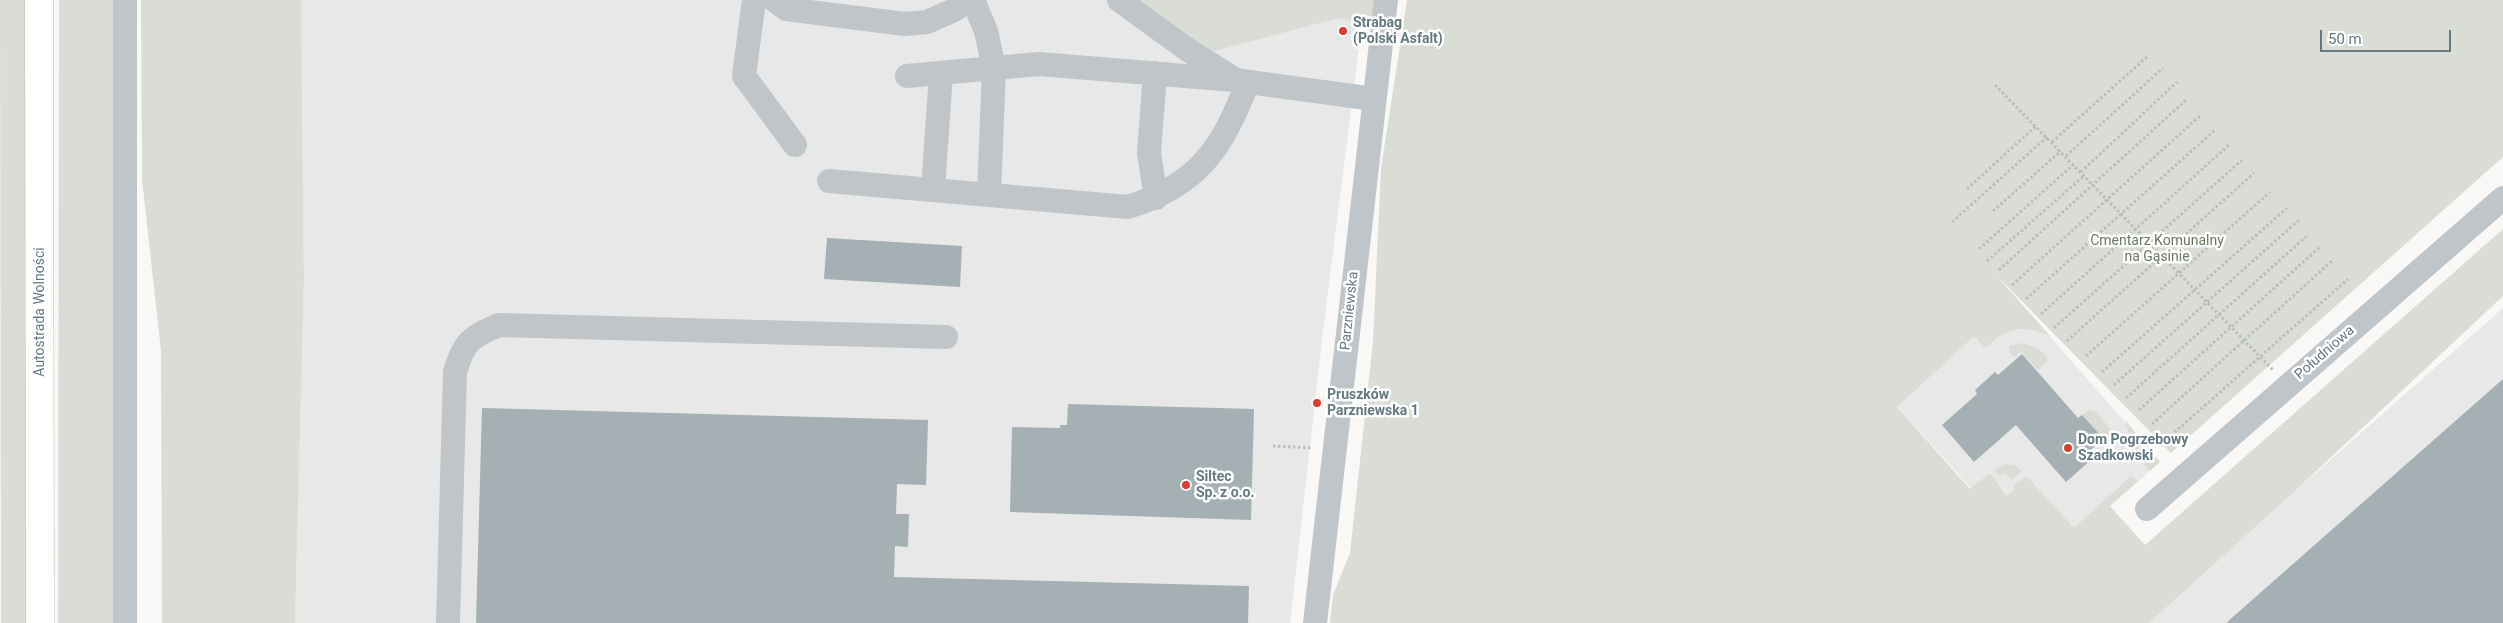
<!DOCTYPE html>
<html>
<head>
<meta charset="utf-8">
<style>
	body { margin:0 }
	#map { position:relative; width:2503px; height:623px; overflow:hidden; background:#f9f8f6; font-family:Roboto,sans-serif }
	canvas { display:block }
	.scale { position:absolute; left:2320px; top:30px; width:131px; height:22px; box-sizing:border-box; border:2px solid #657980; border-top:0; padding-left:6px; font-size:15px; line-height:18px; white-space:nowrap; color:#657980; -webkit-text-stroke:4px #fff; paint-order:stroke }
</style>
</head>
<body>
<div id="map">
<canvas width="2503" height="623"></canvas>
<div class="scale">50 m</div>
</div>
<script>
const context = document.querySelector('canvas').getContext('2d');
context.lineJoin = 'round';
function fill(path, color) { context.fillStyle = color; context.fill(path, 'evenodd'); }
function trace(path, color, width, dash) { context.strokeStyle = color; context.lineWidth = width; context.lineCap = dash ? 'butt' : 'round'; context.setLineDash(dash || []); context.stroke(path); }
function write(font, color, halo, rows, align = 'center') {
  context.font = font + ' Roboto,sans-serif'; context.lineWidth = 5; context.setLineDash([]); context.textBaseline = 'middle'; context.strokeStyle = halo; context.fillStyle = color; for (const [text, x, y, turn = 0] of rows) {
    context.save(); context.translate(x, y); context.rotate((+turn || 0) * Math.PI / 180); context.textAlign = isNaN(turn) ? turn : align; if (halo) context.strokeText(text, 0, 0); context.fillText(text, 0, 0); context.restore();
  }
}
const built = new Path2D(`
	M301,0H1365L1324,323L1290,623H295L304,280Z
	M2011,292L2160,462L2042,566L1891,400Z
	M2503,308V623H2149L2294,492Z`);
const green = new Path2D(`
	M0,0H29L30,623H1Z
	M59,0H116L115,623H58Z
	M141,0H301L304,280L295,623H162L161,351L142,179Z
	M1139,0H1378L1375,24L1338,18L1207,53Z
	M1407,0H2503V157L2171,453L1996,275L2050,336C2020,324 2008,327 1985,348L1974,336L1897,407L1970,489L1990,473L2006,496L2015,489L2013,486L2026,476L2074,528L2131,476L2138,481L2110,506L2145,545L2503,229V296L2294,492L2149,623H1330L1333,595L1350,553L1373,341L1381,168Z
	M2022,343L2038,348L2047,357V362L2038,370L2021,351L2014,357L2009,351L2010,346Z
	M2088,410L2096,412L2115,434L2114,438L2107,445L2081,416Z
	M2125,420L2160,462L2150,471L2134,452Z
	M2006,464L2016,466L2022,471L2012,479L2004,473L1999,476L1994,470Z`);
const building = new Path2D(`
	M827,238L962,246L960,287L824,279Z
	M2022,354L2078,418L2082,415L2104,439L2088,452L2093,458L2066,482L2016,425L1974,462L1942,425L1977,394L1975,390L1995,372L1998,375Z
	M2503,379V623H2226Z
	M1068,404L1254,409L1251,520L1010,512L1012,427L1060,428V425H1067Z
	M482,408L928,420L926,485L897,484L896,514H909L908,547L895,546L894,577L1249,586L1248,623H476Z`);
const path = new Path2D(`
	M1995,85L2274,371
	M2052,142L2149,55
	M2066,156L2163,68
	M2081,172L2177,82
	M1967,189L2036,126
	M1993,211L2061,151
	M1952,222L2047,137
	M1979,249L2074,164
	M1987,261L2085,175
	M1999,270L2186,100
	M2012,285L2201,115
	M2026,299L2215,130
	M2041,314L2229,145
	M2054,328L2242,160
	M2067,341L2254,173
	M2086,356L2270,192
	M2102,372L2287,208
	M2114,385L2299,220
	M2126,398L2309,234
	M2139,410L2321,246
	M2152,424L2334,259
	M2167,439L2348,279
	M1273,446L1313,448`);
const minor = new Path2D(`
	M125,0V623
	M754,0L744,76L795,145
	M774,0L786,9L905,24L927,22L954,10L969,0
	M973,0L986,31L994,68L989,194
	M1119,0L1188,50L1231,77
	M1155,73L1149,153L1156,198
	M907,76L1039,64L1234,80L1374,99
	M829,181L1128,207C1199,185 1222,148 1248,82
	M933,189L941,73
	M2147,509L2503,198
	M448,623L455,372C464,342 470,337 499,325L946,337
	M1315,623L1386,0`);
const highway = new Path2D(`
	M39,0L40,623`);
const markers = [
	[1343,31,5,"#de3c31"],
	[1317,403,5,"#de3c31"],
	[2068,448,5,"#de3c31"],
	[1186,485,5,"#de3c31"]
];
const poiNames = [
	["Strabag",1353,23],
	["(Polski Asfalt)",1353,39],
	["Pruszków",1327,395],
	["Parzniewska 1",1327,411],
	["Dom Pogrzebowy",2078,440],
	["Szadkowski",2078,456],
	["Siltec",1196,477],
	["Sp. z o.o.",1196,493]
];
const parkNames = [
	["Cmentarz Komunalny",2157,241],
	["na Gąsinie",2157,257]
];
const streetNames = [
	["Parzniewska",1350,311,-84],
	["Autostrada Wolności",40,312,-90],
	["Południowa",2325,353,-41]
];
fill(built, '#e7e8e7');
fill(green, '#daddd5');
fill(building, '#a4b0b3');
trace(highway, '#b3b8bb', 29);
trace(path, '#babec0', 3, [2.5, 2.5]);
trace(minor, '#bfc5c8', 24);
trace(highway, '#fff', 28);
for (const [x, y, r, color] of markers) { const dot = new Path2D(); dot.arc(x, y, r, 0, 2 * Math.PI); context.fillStyle = color; context.fill(dot); trace(dot, '#fff', 2); }
write('bold 14px', '#657980', '#fff', poiNames, 'left');
write('14px', '#6b7963', '#fff', parkNames);
write('14px', '#657980', '#fff', streetNames);
</script>
</body>
</html>
